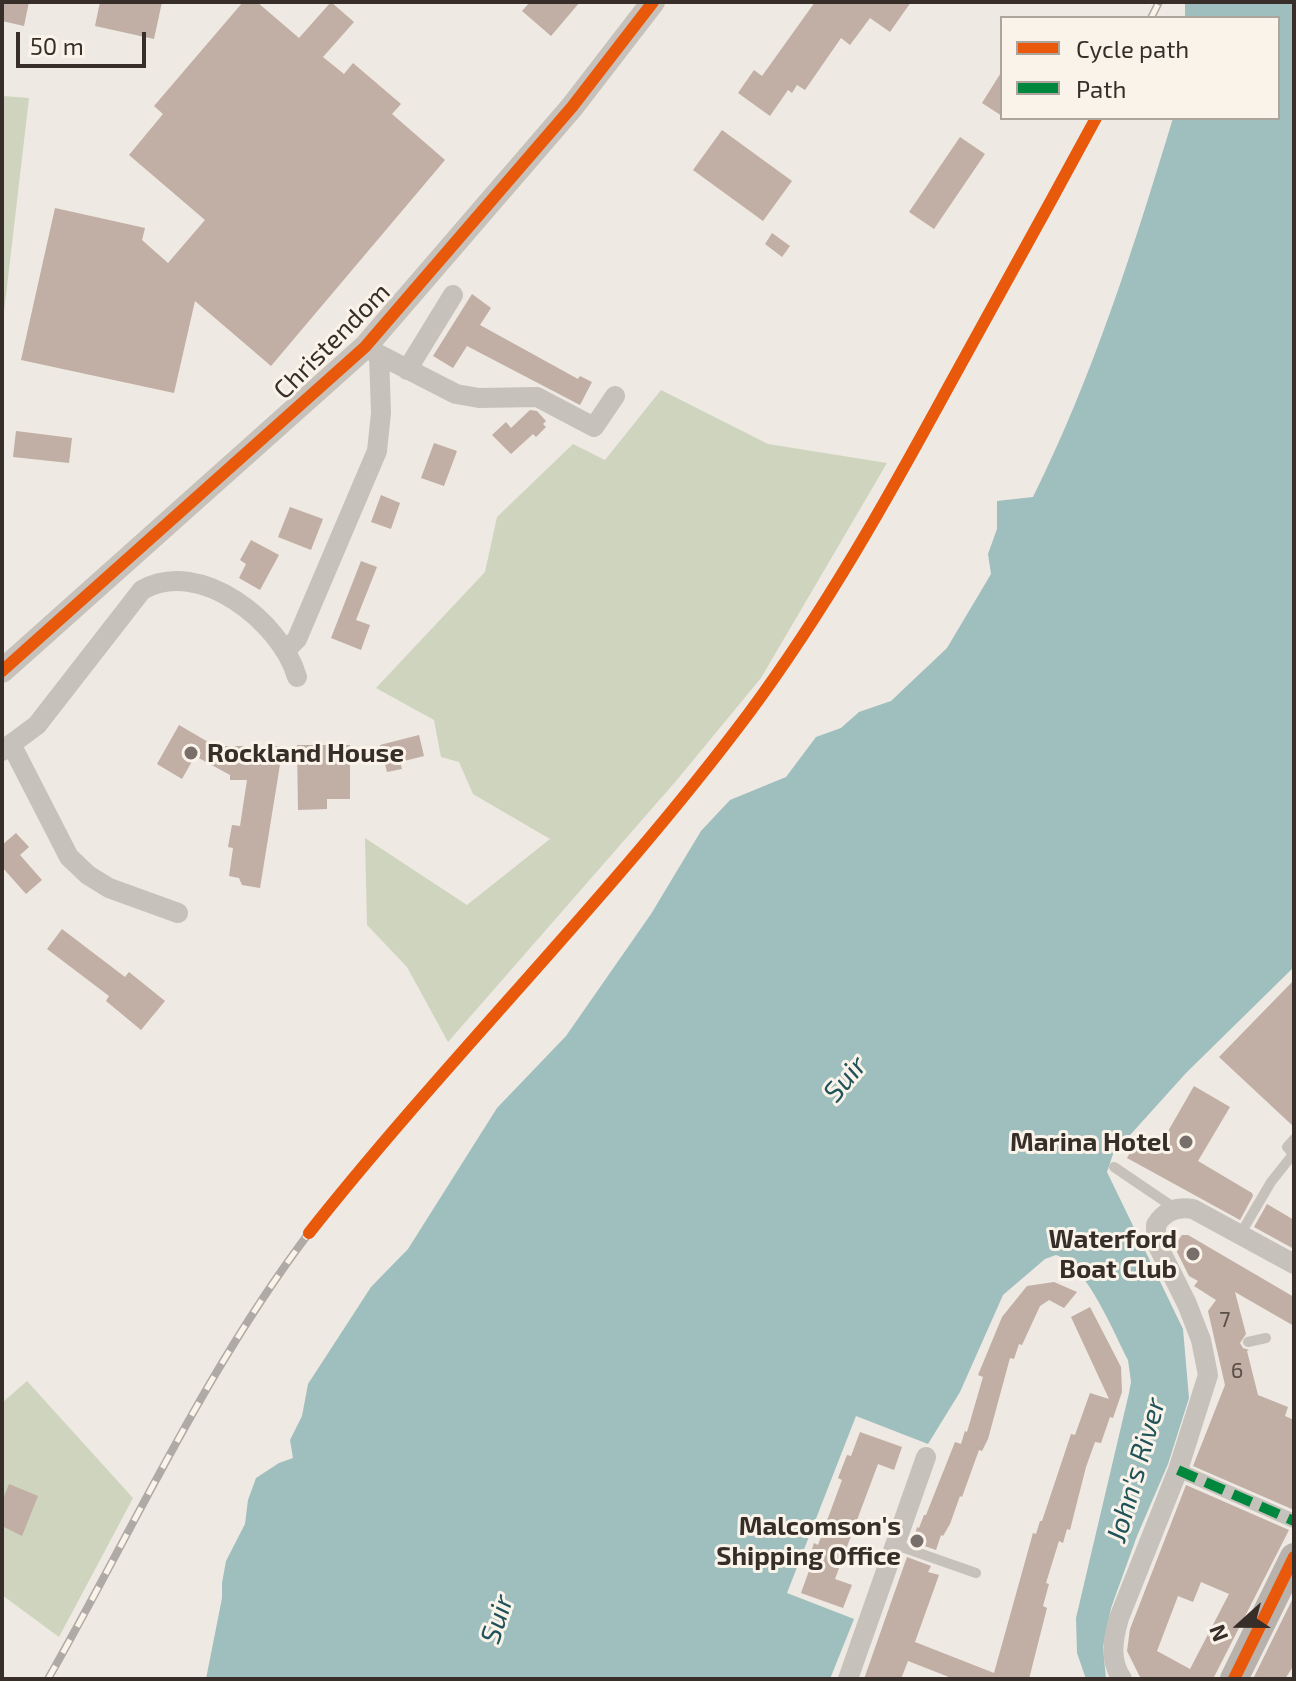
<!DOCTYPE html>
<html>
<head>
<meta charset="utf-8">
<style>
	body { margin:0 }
	#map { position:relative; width:1296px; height:1681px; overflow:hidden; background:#eee9e2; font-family:"Exo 2",sans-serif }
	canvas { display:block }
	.frame { position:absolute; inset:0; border:4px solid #382e29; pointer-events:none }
	.legend { position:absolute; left:1000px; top:16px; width:280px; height:104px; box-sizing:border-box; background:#faf3ea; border:2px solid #aca49d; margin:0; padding:10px 14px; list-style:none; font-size:24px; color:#382e29 }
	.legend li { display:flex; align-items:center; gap:16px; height:40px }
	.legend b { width:40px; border:2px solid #aca49d }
	.north { position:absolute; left:1200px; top:1585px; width:80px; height:80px; -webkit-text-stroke:6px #faf3ea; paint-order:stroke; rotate:249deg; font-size:22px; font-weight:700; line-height:32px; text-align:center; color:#382e29 }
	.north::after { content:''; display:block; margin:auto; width:28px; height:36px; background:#382e29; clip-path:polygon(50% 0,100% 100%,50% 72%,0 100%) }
	.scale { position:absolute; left:16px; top:32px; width:130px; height:36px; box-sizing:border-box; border:4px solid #382e29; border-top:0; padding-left:10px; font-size:24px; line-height:28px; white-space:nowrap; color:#382e29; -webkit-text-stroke:6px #faf3ea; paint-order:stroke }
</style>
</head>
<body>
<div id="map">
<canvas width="1296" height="1681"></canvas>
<div class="frame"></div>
<ul class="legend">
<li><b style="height:10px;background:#e8590c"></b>Cycle path</li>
<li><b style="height:10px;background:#00873e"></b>Path</li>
</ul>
<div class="north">N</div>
<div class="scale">50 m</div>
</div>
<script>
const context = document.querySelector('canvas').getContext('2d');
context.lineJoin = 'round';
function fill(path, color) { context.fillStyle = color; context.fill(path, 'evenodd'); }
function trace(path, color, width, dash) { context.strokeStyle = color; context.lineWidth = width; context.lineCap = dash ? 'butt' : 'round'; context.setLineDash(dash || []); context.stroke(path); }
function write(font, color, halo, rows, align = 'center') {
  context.font = font + ' "Exo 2",sans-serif'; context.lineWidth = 6; context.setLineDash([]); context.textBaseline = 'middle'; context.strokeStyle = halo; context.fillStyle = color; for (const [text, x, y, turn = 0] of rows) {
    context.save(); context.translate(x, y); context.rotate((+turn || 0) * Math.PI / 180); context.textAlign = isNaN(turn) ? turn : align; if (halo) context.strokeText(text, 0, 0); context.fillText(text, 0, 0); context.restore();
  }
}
const green = new Path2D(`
	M2,96L29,98L2,329Z
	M661,390L768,444L887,463L761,678L676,781L448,1042L407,967L367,925L365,838L467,905L550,839L473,794L459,762L441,757L434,720L376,688L485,572L497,517L573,444L605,460Z
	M27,1381L133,1498L59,1637L2,1595V1403Z`);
const water = new Path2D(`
	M1185,2H1294V967L1186,1073L1113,1154L1107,1172L1183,1329L1189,1398L1168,1464L1137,1536L1111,1608L1103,1647L1106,1679H1086L1077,1653L1076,1618L1129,1393L1131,1382L1128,1360C1114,1333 1086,1264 1056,1255L1045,1259L1003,1295L960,1392L928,1444L856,1416L787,1593L854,1619L830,1679H206L222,1598V1583L226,1561L245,1524L248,1500L256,1478L279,1463L293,1458L290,1440L302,1416L308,1384L371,1287L408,1249L497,1108L566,1036L651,914L701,831L730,800L786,777L816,737L841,728L859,712L891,701L947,648L991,574L988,554L997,529V501L1033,497C1093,376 1134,247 1173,118H1278V18H1185Z`);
const building = new Path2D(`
	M2,2H29L24,26L2,21Z
	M100,2H162L154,39L95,26Z
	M243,2H257L299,38L331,2L354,22L323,57L344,74L353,63L401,104L392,114L445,160L271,366L195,301L174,393L21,360L55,208L145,228L142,240L168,263L205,220L129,155L163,114L154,106Z
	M530,2H580L551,36L522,11Z
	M815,2H911L890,32L870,18L850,45L841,38L805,90L797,85L792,93L788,90L770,116L738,93L754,70L762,76Z
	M1002,71V116L982,103Z
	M722,130L792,181L763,221L693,170Z
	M960,137L985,154L934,229L909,212Z
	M772,233L790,246L782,257L765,244Z
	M472,294L491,308L480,325L578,379L580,376L592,382L580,405L467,346L453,368L433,356Z
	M530,410L537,411L546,421L543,424L546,427L536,437L533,434L511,454L492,435L506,422L511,428Z
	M16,431L72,438L69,463L13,457Z
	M434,443L457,451L444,486L421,478Z
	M381,495L400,503L391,529L371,522Z
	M290,507L323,519L311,550L278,537Z
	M251,540L279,555L260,590L239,578L246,564L240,560Z
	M361,561L377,567L356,620L370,625L361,650L331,638Z
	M179,725L215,746H283L260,888L242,885L239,878L229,876L233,848L228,847L232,825L240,826L247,780H230V775L195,756L182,779L157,764Z
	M419,735L424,756L400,762L402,769L387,772L380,745Z
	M297,745H350V799H327V809L298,810Z
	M16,833L29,847L20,855L42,880L26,894L2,867V845Z
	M62,929L125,977L129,972L165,1001L141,1030L106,1001L109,996L47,949Z
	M1294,980V1127L1219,1057Z
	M1194,1086L1230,1107L1198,1161L1252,1193L1253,1196L1240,1220L1127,1158L1140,1136L1159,1147Z
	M1267,1204L1294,1220V1249L1254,1227Z
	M1182,1235H1188L1294,1297V1326L1235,1292L1246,1334L1240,1343L1243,1348L1249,1350L1247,1351L1258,1395L1288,1407L1285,1416L1294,1420V1510L1193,1466L1225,1385L1208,1311L1216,1300L1194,1286L1198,1281L1189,1276L1177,1252L1176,1243Z
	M1054,1282L1077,1292L1064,1308L1049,1300L1040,1306L1022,1345L1019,1344L1014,1359L1010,1358L988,1439L982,1451L979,1450L962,1497L960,1496L950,1524L943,1536L941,1535L936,1550L913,1542L917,1527L919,1528L924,1515H926L955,1442L961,1444L965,1431L967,1432L983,1377L978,1375L1002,1317L1027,1286Z
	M1090,1307L1121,1367L1122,1392L1113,1418L1110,1417L1101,1443L1095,1442L1086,1467L1070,1530L1067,1529L1063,1543L1059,1541L1046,1583L1049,1584L1043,1606L1047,1608L1029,1679H954L908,1661L901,1679H864L907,1557L931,1566L928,1572L939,1575L915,1642L994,1673L1033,1533L1036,1534L1040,1521H1042L1071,1434L1075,1435L1090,1393L1109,1399L1071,1317Z
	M860,1432L902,1447L894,1470L878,1464L845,1552L835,1579L852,1585L843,1608L801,1593L810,1568L806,1567L814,1543L818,1545L842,1480L838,1478L847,1455L851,1456Z
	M9,1484L38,1496L22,1536L2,1526V1501Z
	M1186,1485L1289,1530L1213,1679H1141L1127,1651L1130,1629ZM1201,1582L1229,1594L1190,1669L1157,1651L1178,1596L1193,1602Z
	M1294,1596V1665L1285,1679H1253Z`);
const service = new Path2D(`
	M1293,1154L1287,1147L1294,1139
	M1114,1167L1176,1209
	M1241,1233L1271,1182L1294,1153
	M1248,1342L1266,1338
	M896,1545L976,1573`);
const pedestrian = new Path2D(`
	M1178,1470L1294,1521`);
const minor = new Path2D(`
	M372,351L456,394L479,398L537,397L594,427L615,396
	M407,370L453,295
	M286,650L297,639L377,451L381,413L379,355
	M11,744L69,857L88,875L109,888L178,913
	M2,751L37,725L142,590C200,557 281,622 297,677
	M848,1679L926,1457
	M1122,1679C1109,1660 1113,1639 1119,1618L1178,1470L1208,1375L1201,1340L1187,1304L1156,1242V1225C1164,1211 1177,1206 1193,1209L1294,1264`);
const tertiary = new Path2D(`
	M2,671L365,347L572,107L653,2`);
const secondary = new Path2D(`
	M1234,1679L1294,1557`);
const rail = new Path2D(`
	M1151,18L1159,2
	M48,1679C134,1528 206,1368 312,1229C451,1049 619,892 753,708C827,605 889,495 950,384C999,295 1048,207 1096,118`);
const quiet = new Path2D(`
	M1178,1470L1294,1521`);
const cycleway = new Path2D(`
	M2,671L365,347L572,107L653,2
	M309,1233C450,1055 613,895 749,713C826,609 889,496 950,384C999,295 1048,207 1096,118
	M1234,1679L1294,1557`);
const markers = [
	[191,753,8,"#786f6a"],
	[1186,1142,8,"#786f6a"],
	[1193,1254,8,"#786f6a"],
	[917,1541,8,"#786f6a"]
];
const numberNames = [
	["7",1225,1320],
	["6",1237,1371]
];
const streetNames = [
	["Christendom",332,341,-45]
];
const poiNames = [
	["Rockland House",207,753,"left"],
	["Marina Hotel",1170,1142],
	["Waterford",1177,1239],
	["Boat Club",1177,1269],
	["Malcomson's",901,1526],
	["Shipping Office",901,1556]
];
const waterNames = [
	["Suir",845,1079,-50],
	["John's River",1136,1470,-74],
	["Suir",497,1619,-72]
];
fill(green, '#ced4bd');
fill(water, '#9fbebe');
fill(building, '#c1aea4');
trace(service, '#c7c1bc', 10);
trace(pedestrian, '#c7c1bc', 14);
trace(minor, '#c7c1bc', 20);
trace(tertiary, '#c7c1bc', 24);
trace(secondary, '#b8b1ac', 28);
trace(rail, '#afaaa5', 8);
trace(rail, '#faf3ea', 5, [15]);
trace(quiet, '#00873e', 10, [20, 10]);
trace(cycleway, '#e8590c', 12);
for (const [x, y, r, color] of markers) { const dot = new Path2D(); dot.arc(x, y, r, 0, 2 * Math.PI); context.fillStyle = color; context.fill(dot); trace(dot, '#faf3ea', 3); }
write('22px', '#5a4e48', null, numberNames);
write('26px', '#382e29', '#faf3ea', streetNames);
write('bold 26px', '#382e29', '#faf3ea', poiNames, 'right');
write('italic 28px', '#1f5359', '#faf3ea', waterNames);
</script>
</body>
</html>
